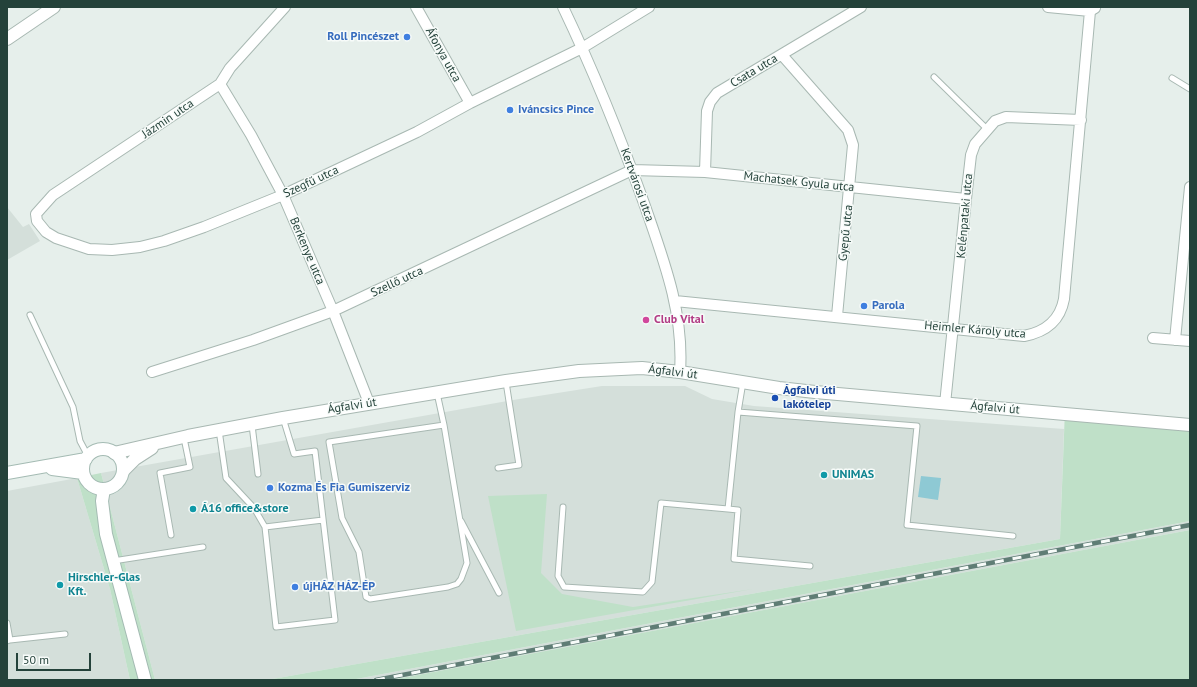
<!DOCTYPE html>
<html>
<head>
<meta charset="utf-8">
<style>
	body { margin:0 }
	#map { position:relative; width:1197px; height:687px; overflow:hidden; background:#e6efeb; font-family:"PT Sans",sans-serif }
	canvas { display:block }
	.frame { position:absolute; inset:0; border:8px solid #24423a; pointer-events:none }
	.scale { position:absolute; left:16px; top:653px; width:75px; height:18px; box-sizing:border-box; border:2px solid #24423a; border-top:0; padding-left:5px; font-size:12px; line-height:14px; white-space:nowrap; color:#24423a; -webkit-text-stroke:3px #f7fbf9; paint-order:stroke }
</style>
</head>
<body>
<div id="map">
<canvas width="1197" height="687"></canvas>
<div class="frame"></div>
<div class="scale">50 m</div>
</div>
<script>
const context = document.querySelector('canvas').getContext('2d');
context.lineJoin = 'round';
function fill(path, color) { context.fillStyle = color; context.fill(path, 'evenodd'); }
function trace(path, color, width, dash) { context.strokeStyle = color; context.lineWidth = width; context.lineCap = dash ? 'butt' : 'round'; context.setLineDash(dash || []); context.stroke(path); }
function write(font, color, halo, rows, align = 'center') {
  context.font = font + ' "PT Sans",sans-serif'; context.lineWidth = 3; context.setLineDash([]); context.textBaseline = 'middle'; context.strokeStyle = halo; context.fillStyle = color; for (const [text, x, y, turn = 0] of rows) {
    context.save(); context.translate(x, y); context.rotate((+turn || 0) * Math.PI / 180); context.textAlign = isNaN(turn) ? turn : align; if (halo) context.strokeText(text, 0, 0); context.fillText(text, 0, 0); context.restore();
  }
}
const built = new Path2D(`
	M7,207L23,227L29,224L40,241L7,260Z
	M602,386H685L712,399L754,406L1064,429L1060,539L267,680H155L101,473L513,400Z
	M77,478L110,589L130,680H7V491Z
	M1190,521V530L391,680H351Z`);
const green = new Path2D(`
	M1065,409L1190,419V521L351,680H267L1060,539Z
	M101,473L155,680H130L110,589L77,478Z
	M547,494L541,573L562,594L633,607L753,589L516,631L488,496Z
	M1190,530V680H391Z`);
const water = new Path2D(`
	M921,476L941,478L938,500L918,497Z`);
const service = new Path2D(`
	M934,77L987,129
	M1172,78L1190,89
	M30,315L73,407L80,441L88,456
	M743,382L738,412L728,509L738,510L734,559L810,566
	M437,393L444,425L467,563L461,579L457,584L448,587L370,599L366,597L359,552L342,518L329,442L444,425
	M738,412L917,426L907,525L1013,536
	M252,425L258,474
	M219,430L226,478L254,508L265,527L276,627L335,620L315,451L294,454L283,418
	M498,468L519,465L506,382
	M563,507L558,576L564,587L643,592L652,582L661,503L728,509
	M461,521L499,593
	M265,527L323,520
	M171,535L160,473L190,467L184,438
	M113,561L203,547
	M7,623L10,640L7,641
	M10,640L65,634`);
const minor = new Path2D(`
	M285,7L230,68L220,84L53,195L36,214L37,221L46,232L56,238L89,249L112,250L140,247L164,241L204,227L283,195L417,132L470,103L582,48L649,7
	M416,7L470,103
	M563,7C594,72 621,139 645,206C664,261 684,313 680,372
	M1048,7L1090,11L1095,8
	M782,55L848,130L853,145L837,316
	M220,84L251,135L283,195L333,311L369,403
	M705,172L707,111L710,102L717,93L861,7
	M675,301L1024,336C1045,332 1060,321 1064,299L1090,11
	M1153,338L1190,341
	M1175,340L1190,187
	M152,372L253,340L333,311L632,170L705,172L966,199
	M945,404L966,199L971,155L975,144L995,121L1006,117L1081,120`);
const tertiary = new Path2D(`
	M7,39L54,7
	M114,453L188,436L283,418L506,381L579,371L642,368L680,372L779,388L815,392L1190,425
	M123,471L135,459L152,448`);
const secondary = new Path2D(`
	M83 469a20 20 0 1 1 40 0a20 20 0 1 1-40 0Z
	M52,469L83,473
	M7,473L86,459
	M104,489L102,501L106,534L145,680`);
const rail = new Path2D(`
	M376,680L1190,525`);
const markers = [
	[407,37,4,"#3f7fe0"],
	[510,110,4,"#3f7fe0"],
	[864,306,4,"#3f7fe0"],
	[646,320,4,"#d1479c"],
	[775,398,4,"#1a4fb4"],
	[824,475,4,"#0f9aa8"],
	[270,488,4,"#3f7fe0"],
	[193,509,4,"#0f9aa8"],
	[60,585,4,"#0f9aa8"],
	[295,587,4,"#3f7fe0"]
];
const shopNames = [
	["Roll Pincészet",399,37,"right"],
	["Iváncsics Pince",518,110],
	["Parola",872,306],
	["Kozma És Fia Gumiszerviz",278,488],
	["újHÁZ HÁZ-ÉP",303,587]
];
const streetNames = [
	["Áfonya utca",443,55,61],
	["Csata utca",754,71,-31],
	["Jázmin utca",168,119,-34],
	["Szegfű utca",311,182,-25],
	["Machatsek Gyula utca",799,182,6],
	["Kertvárosi utca",637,185,70],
	["Kelénpataki utca",965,216,-85],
	["Gyepű utca",846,233,-84],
	["Berkenye utca",307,251,67],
	["Szellő utca",397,282,-25],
	["Heimler Károly utca",975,330,5],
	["Ágfalvi út",673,372,7],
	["Ágfalvi út",352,406,-9],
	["Ágfalvi út",995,408,5]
];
const hotelNames = [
	["Club Vital",654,320]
];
const transitNames = [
	["Ágfalvi úti",783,391],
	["lakótelep",783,405]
];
const cultureNames = [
	["UNIMAS",832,475],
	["Á16 office&store",201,509],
	["Hirschler-Glas",68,578],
	["Kft.",68,592]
];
fill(built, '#d4dfda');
fill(green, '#bfe0c8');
fill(water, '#8ec9d4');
trace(service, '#a8b8b2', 7);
trace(minor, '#a8b8b2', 12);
trace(tertiary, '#a8b8b2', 14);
trace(secondary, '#a4bbb3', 14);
trace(service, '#fff', 5);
trace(minor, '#fff', 10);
trace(tertiary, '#fff', 12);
trace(secondary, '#fff', 12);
trace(rail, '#5f7d75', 4.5);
trace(rail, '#f7fbf9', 3, [9]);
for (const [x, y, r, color] of markers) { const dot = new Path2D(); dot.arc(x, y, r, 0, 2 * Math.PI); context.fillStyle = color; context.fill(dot); trace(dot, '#f7fbf9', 1.5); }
write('bold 12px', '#366cbe', '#f7fbf9', shopNames, 'left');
write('12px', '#24423a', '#f7fbf9', streetNames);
write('bold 12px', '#b23c85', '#f7fbf9', hotelNames, 'left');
write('bold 12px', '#164399', '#f7fbf9', transitNames, 'left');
write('bold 12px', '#0d838f', '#f7fbf9', cultureNames, 'left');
</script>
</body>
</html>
